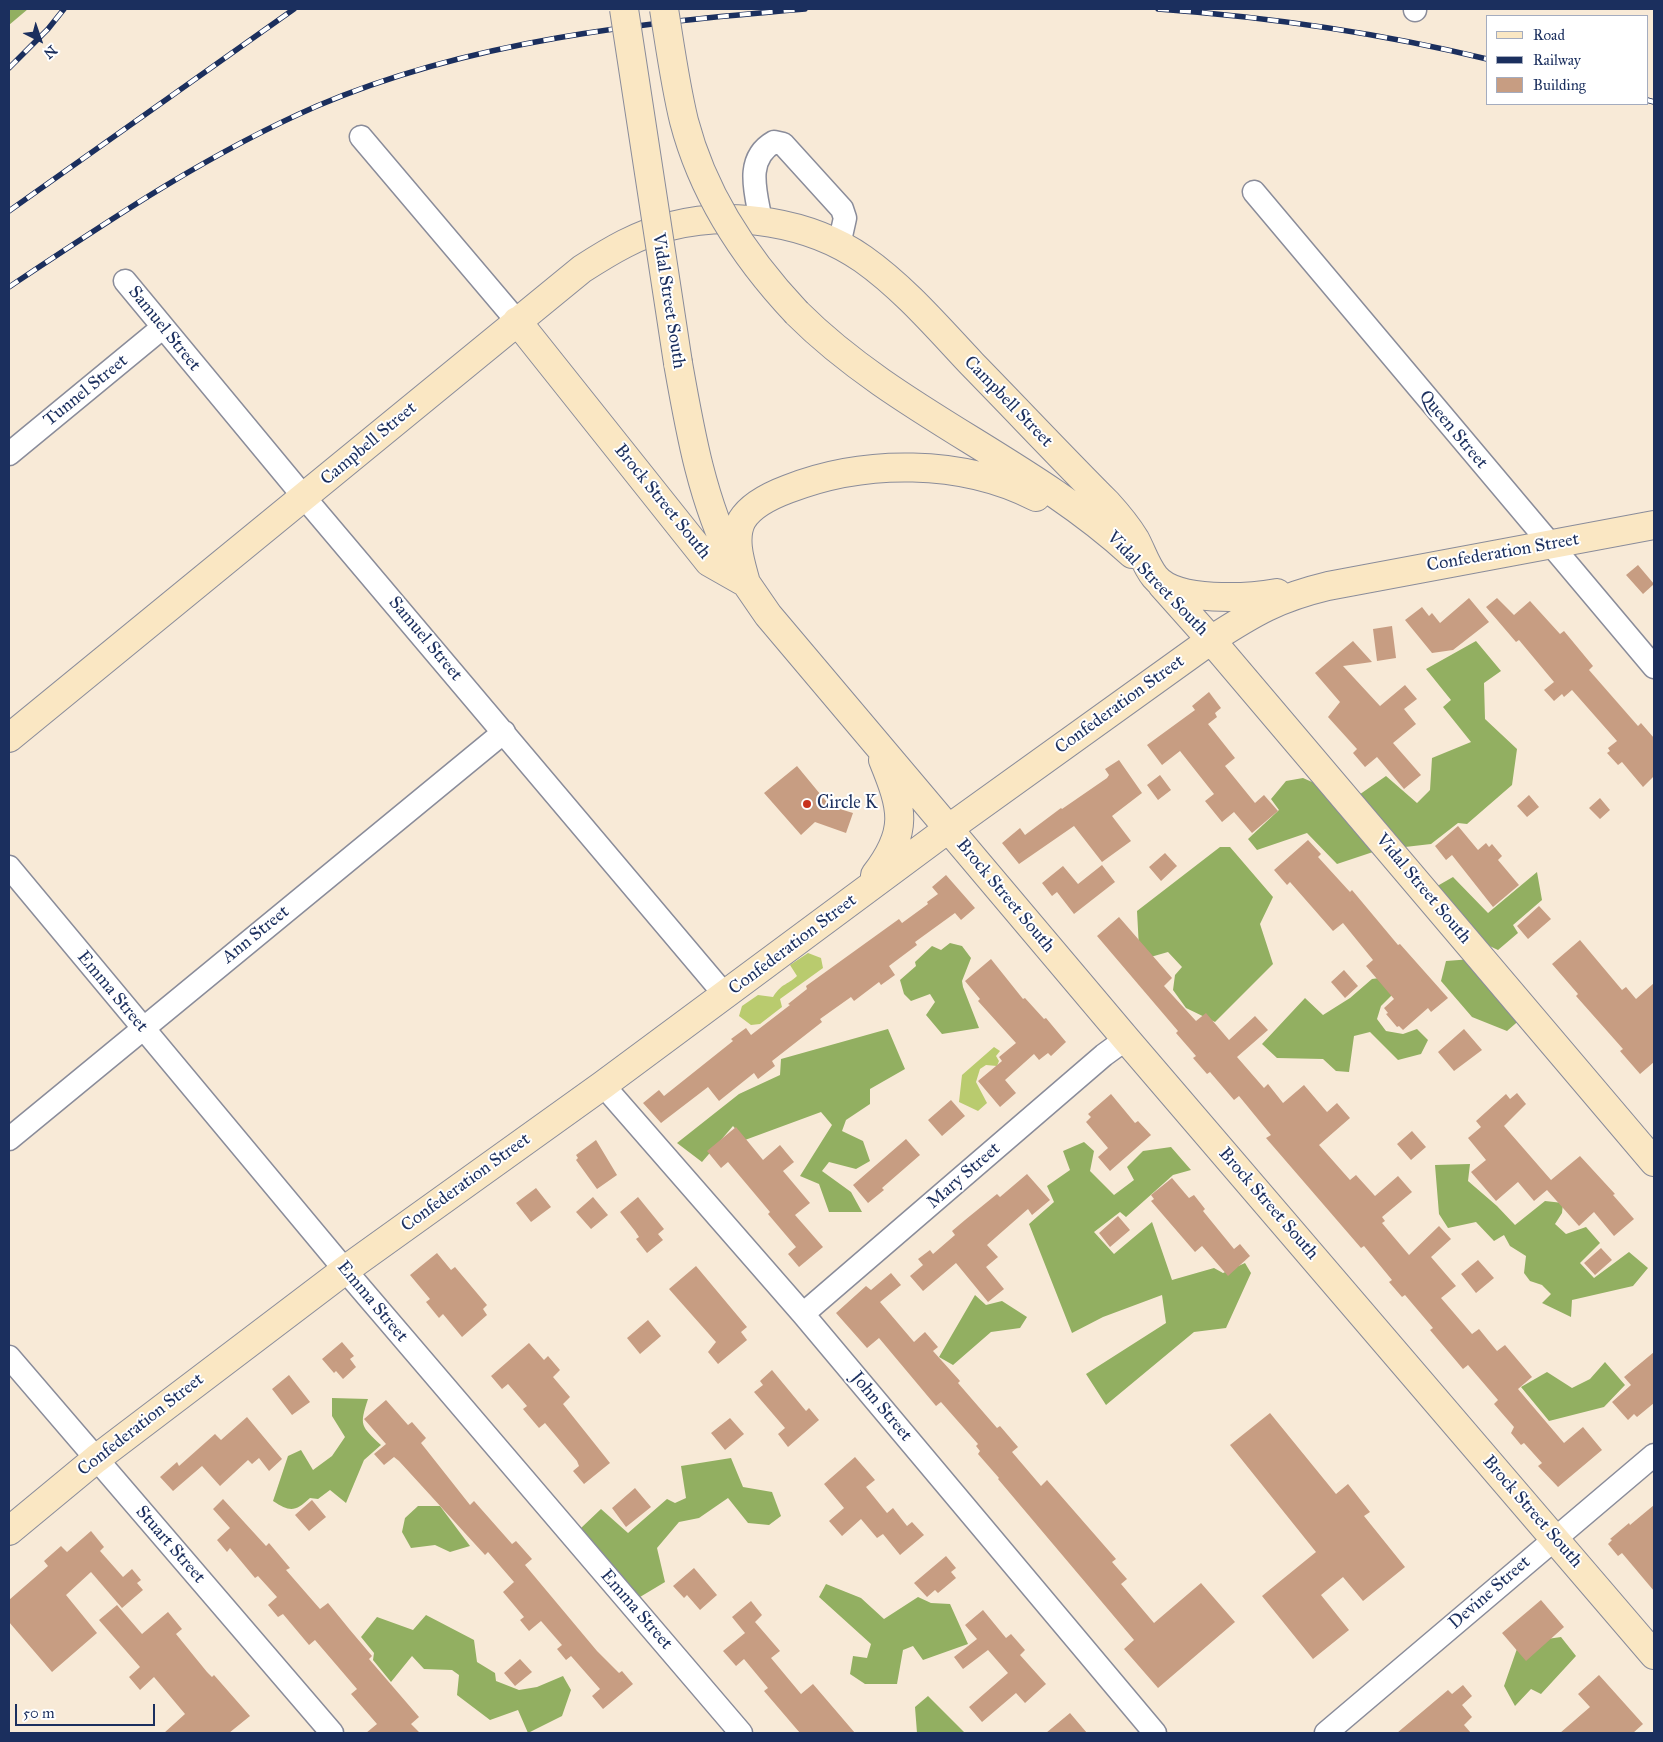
<!DOCTYPE html>
<html>
<head>
<meta charset="utf-8">
<style>
	body { margin:0 }
	#map { position:relative; width:1663px; height:1742px; overflow:hidden; background:#f8ead7; font-family:"IM FELL Great Primer",serif }
	canvas { display:block }
	.frame { position:absolute; inset:0; border:10px solid #1b2f5e; pointer-events:none }
	.legend { position:absolute; left:1486px; top:15px; width:162px; height:90px; box-sizing:border-box; background:#fff; border:1px solid #a4acbf; margin:0; padding:6px 9px; list-style:none; font-size:15px; color:#1b2f5e }
	.legend li { display:flex; align-items:center; gap:10px; height:25px }
	.legend b { width:25px; border:1px solid #a4acbf }
	.north { position:absolute; left:15px; top:15px; width:50px; height:50px; -webkit-text-stroke:4px #fff; paint-order:stroke; rotate:139deg; font-size:14px; font-weight:700; line-height:20px; text-align:center; color:#1b2f5e }
	.north::after { content:''; display:block; margin:auto; width:18px; height:22px; background:#1b2f5e; clip-path:polygon(50% 0,100% 100%,50% 72%,0 100%) }
	.scale { position:absolute; left:15px; top:1704px; width:140px; height:22px; box-sizing:border-box; border:2px solid #1b2f5e; border-top:0; padding-left:6px; font-size:15px; line-height:18px; white-space:nowrap; color:#1b2f5e; -webkit-text-stroke:4px #fff; paint-order:stroke }
</style>
</head>
<body>
<div id="map">
<canvas width="1663" height="1742"></canvas>
<div class="frame"></div>
<ul class="legend">
<li><b style="height:6px;background:#fae7c3"></b>Road</li>
<li><b style="height:6px;background:#1b2f5e"></b>Railway</li>
<li><b style="height:14px;background:#c79d82"></b>Building</li>
</ul>
<div class="north">N</div>
<div class="scale">50 m</div>
</div>
<script>
const context = document.querySelector('canvas').getContext('2d');
context.lineJoin = 'round';
function fill(path, color) { context.fillStyle = color; context.fill(path, 'evenodd'); }
function trace(path, color, width, dash) { context.strokeStyle = color; context.lineWidth = width; context.lineCap = dash ? 'butt' : 'round'; context.setLineDash(dash || []); context.stroke(path); }
function write(font, color, halo, rows, align = 'center') {
  context.font = font + ' "IM FELL Great Primer",serif'; context.lineWidth = 4; context.setLineDash([]); context.textBaseline = 'middle'; context.strokeStyle = halo; context.fillStyle = color; for (const [text, x, y, turn = 0] of rows) {
    context.save(); context.translate(x, y); context.rotate((+turn || 0) * Math.PI / 180); context.textAlign = isNaN(turn) ? turn : align; if (halo) context.strokeText(text, 0, 0); context.fillText(text, 0, 0); context.restore();
  }
}
const green = new Path2D(`
	M808,953L821,958L823,968L780,999L782,1007L760,1024L751,1025L739,1016L742,1006L758,995L773,997C782,983 786,986 797,976L790,965Z
	M994,1047L1000,1051L996,1056L999,1061L997,1066L986,1065L980,1069L976,1082L987,1103L978,1111L959,1102L962,1075Z`);
const forest = new Path2D(`
	M9,9H28L9,25Z
	M1476,641L1501,671L1484,683L1485,719L1517,749L1512,785L1467,824L1458,823L1431,844L1405,847L1356,797L1386,776L1417,803L1430,790L1432,758L1471,742L1443,707L1451,700L1426,669Z
	M1303,778L1321,786L1376,851L1337,864L1307,833L1257,850L1248,839L1279,810L1271,799L1286,781Z
	M1220,847H1230L1273,897L1260,924L1273,964L1215,1022L1186,1008L1173,990L1175,975L1182,967L1168,952L1147,958L1139,948L1137,911Z
	M1537,872L1542,900L1513,925L1518,933L1498,950L1481,942L1432,889L1453,877L1488,913Z
	M950,943L962,946L971,958L962,981L963,987L979,1028L942,1034L926,1015L935,1002L930,994L911,1001L904,994L900,980L916,966L915,962L932,946L941,950Z
	M1472,959L1523,1017L1507,1031L1472,1017L1441,981L1446,961Z
	M1387,977L1398,989L1381,1006L1377,1019L1386,1031L1403,1034L1417,1029L1428,1040L1421,1054L1398,1060L1370,1032L1354,1036L1349,1072L1336,1071L1323,1059L1277,1058L1262,1044L1305,998L1323,1015L1350,998L1372,979Z
	M888,1029L905,1069L870,1089V1104L846,1120L842,1131L863,1141L870,1161L856,1169L829,1162L822,1171L851,1192L862,1212H829L819,1184L800,1176L832,1125L821,1112L745,1140L733,1126L702,1162L677,1143L739,1094L780,1075L781,1059Z
	M1084,1142L1094,1151L1090,1171L1114,1195L1134,1180L1127,1167L1143,1151L1171,1147L1191,1170L1173,1175L1126,1217L1120,1212L1094,1232L1114,1254L1152,1222L1172,1280L1214,1268L1223,1273L1245,1263L1251,1273L1226,1328L1194,1332L1106,1405L1086,1374L1166,1323L1162,1295L1103,1317L1072,1333L1029,1224L1054,1202L1047,1186L1070,1170L1063,1151Z
	M1470,1164L1468,1181L1497,1206L1515,1225L1545,1201L1563,1203L1562,1213L1555,1224L1566,1234L1586,1227L1600,1243L1580,1263L1594,1278L1629,1252L1648,1268L1633,1286L1572,1300L1571,1317L1542,1303L1551,1294L1542,1285L1530,1281L1524,1273L1526,1256L1510,1246L1504,1235L1494,1241L1476,1222L1448,1228L1439,1214L1435,1165Z
	M975,1295L986,1305L1002,1301L1027,1317L1020,1328L991,1332L953,1365L939,1357Z
	M1605,1362L1625,1385L1604,1407L1549,1421L1521,1387L1547,1372L1572,1388L1590,1379Z
	M332,1398L368,1399C359,1426 361,1426 381,1445L364,1460L346,1503L330,1490L318,1499L310,1498C295,1512 290,1512 273,1501L288,1456L301,1450L313,1470L332,1456L345,1437L332,1416Z
	M731,1458L743,1487L772,1492L781,1516L769,1525L748,1523L728,1498L699,1518L679,1522L657,1548L665,1582L625,1606L577,1553L581,1528L601,1509L628,1533L667,1499L675,1503L686,1498L681,1466Z
	M418,1506H440L470,1546L450,1552L435,1545L411,1548L402,1532L405,1518Z
	M826,1584L861,1598L884,1619L918,1597L931,1603L950,1604L968,1644L923,1660L913,1646L903,1650L897,1684H865L850,1674L853,1656L867,1658L871,1644L819,1597Z
	M426,1615L474,1640L477,1662L495,1673L496,1681L519,1690L537,1687L563,1676L571,1690L562,1716L528,1733L518,1710L490,1720L457,1695L459,1675L452,1670L424,1669L412,1656L391,1682L373,1660L374,1653L361,1637L377,1617L413,1630Z
	M1561,1637L1576,1656L1541,1694L1531,1689L1515,1706L1504,1686L1519,1643Z
	M928,1696L965,1733H917L915,1707Z`);
const building = new Path2D(`
	M1638,565L1654,584L1643,594L1626,575Z
	M1469,598L1489,622L1453,650L1432,653L1405,620L1422,607L1429,616L1432,613L1440,623Z
	M1497,598L1514,615L1530,601L1560,634L1564,631L1593,666L1589,670L1638,726L1641,723L1654,738V776L1643,787L1622,762L1618,765L1607,753L1610,751L1608,748L1617,741L1572,690L1564,697L1562,694L1554,701L1544,690L1554,682L1519,640L1516,642L1486,607Z
	M1392,626L1396,658L1377,661L1373,629Z
	M1353,641L1372,662L1343,666L1380,706L1405,685L1417,699L1404,709L1416,724L1393,743L1421,775L1404,789L1377,757L1365,767L1353,753L1357,749L1328,717L1340,702L1315,673Z
	M1209,692L1221,708L1215,713L1217,717L1208,724L1235,758L1225,766L1255,803L1264,795L1278,811L1252,833L1234,812L1222,822L1205,801L1214,794L1180,751L1162,765L1147,745L1195,710L1192,706Z
	M1119,760L1142,793L1112,816L1131,841L1102,862L1074,826L1019,864L1002,843L1020,828L1025,835L1061,808L1062,809L1107,778L1109,775L1105,769Z
	M797,766L830,806L853,813L846,833L815,822L801,835L764,793Z
	M1160,775L1171,790L1158,800L1147,785Z
	M1529,795L1539,807L1527,817L1517,806Z
	M1600,798L1610,810L1600,819L1589,808Z
	M1458,826L1478,850L1486,843L1489,847L1492,844L1502,856L1498,860L1519,885L1493,907L1452,855L1446,860L1435,846Z
	M1308,840L1321,854L1318,857L1350,892L1352,890L1398,945L1400,944L1448,998L1431,1012L1428,1008L1403,1030L1399,1026L1397,1027L1386,1014L1388,1013L1384,1008L1394,999L1366,966L1373,960L1343,923L1333,931L1290,882L1287,885L1274,870Z
	M1165,853L1177,866L1161,881L1149,867Z
	M1102,865L1115,882L1074,914L1057,892L1052,896L1042,883L1063,866L1078,884Z
	M946,875L975,908L961,920L955,913L915,942L917,945L889,966L895,975L881,985L879,982L854,1001L851,997L820,1019L822,1022L772,1061L775,1066L758,1079L754,1073L719,1101L708,1087L661,1123L643,1103L659,1090L664,1096L733,1041L731,1039L746,1028L751,1035L790,1005L788,1004L807,989L806,986L899,919L902,923L928,904L927,902L938,894L932,887Z
	M1539,906L1551,919L1528,939L1517,926Z
	M1119,917L1172,978L1164,986L1196,1021L1206,1013L1229,1040L1255,1016L1268,1030L1237,1057L1264,1088L1268,1084L1283,1103L1304,1085L1327,1112L1337,1103L1350,1118L1319,1145L1350,1180L1356,1175L1375,1196L1398,1176L1412,1192L1382,1217L1385,1221L1382,1223L1409,1255L1439,1226L1451,1239L1431,1257L1456,1286L1441,1298L1472,1334L1479,1329L1497,1351L1505,1345L1532,1377L1518,1389L1564,1443L1583,1427L1602,1450L1558,1487L1538,1466L1542,1463L1524,1443L1521,1445L1511,1433L1514,1427L1494,1404L1498,1400L1468,1365L1463,1369L1430,1330L1433,1328L1405,1295L1402,1297L1389,1282L1392,1280L1364,1246L1361,1248L1266,1138L1271,1135L1239,1096L1234,1100L1210,1072L1207,1074L1193,1058L1196,1056L1176,1033L1178,1031L1097,936Z
	M1580,940L1622,990L1626,987L1636,999L1654,983V1062L1640,1074L1620,1051L1623,1049L1576,996L1578,994L1552,964Z
	M991,959L1023,999L1025,998L1044,1019L1046,1018L1066,1042L1051,1056L1048,1053L1039,1060L1034,1054L1005,1080L1016,1093L1000,1107L978,1081L1002,1061L999,1057L1016,1043L978,1001L980,999L965,981Z
	M1344,970L1358,986L1345,998L1331,982Z
	M1464,1029L1482,1050L1454,1071L1438,1052Z
	M1517,1093L1526,1104L1504,1126L1551,1180L1580,1156L1615,1194L1613,1195L1634,1219L1614,1236L1594,1212L1579,1226L1547,1190L1534,1201L1518,1182L1496,1201L1471,1172L1486,1160L1468,1138L1481,1127L1476,1121L1506,1094L1510,1099Z
	M1111,1094L1135,1123L1138,1121L1151,1135L1110,1171L1098,1157L1108,1148L1086,1122L1091,1117L1088,1114Z
	M951,1100L965,1116L942,1136L928,1120Z
	M736,1127L763,1160L780,1145L794,1162L783,1171L810,1203L795,1215L823,1247L799,1267L788,1254L796,1247L768,1214L770,1212L728,1162L721,1168L707,1151Z
	M1412,1131L1426,1147L1411,1160L1397,1144Z
	M906,1139L920,1155L882,1188L884,1190L868,1203L853,1185Z
	M596,1140L617,1175L597,1189L576,1160L578,1158L576,1155Z
	M1027,1174L1050,1200L1032,1215L1028,1209L987,1245L998,1257L986,1267L1004,1289L988,1302L956,1263L923,1291L910,1276L923,1265L918,1259L930,1250L933,1254L955,1235L952,1231L965,1220L997,1194L1000,1197Z
	M1172,1178L1189,1198L1194,1195L1205,1209L1203,1211L1234,1249L1240,1244L1250,1256L1228,1276L1202,1246L1195,1252L1151,1201L1154,1199L1151,1195Z
	M536,1188L551,1207L531,1222L516,1203Z
	M593,1197L608,1215L591,1229L576,1212Z
	M638,1197L664,1229L658,1234L663,1240L647,1253L636,1239L639,1237L635,1231L620,1212Z
	M1118,1216L1130,1230L1110,1247L1099,1233Z
	M1601,1248L1612,1260L1595,1275L1584,1263Z
	M437,1253L451,1270L455,1267L487,1305L483,1309L487,1315L462,1337L443,1314L439,1318L426,1302L430,1299L410,1275Z
	M1478,1260L1494,1278L1476,1293L1461,1274Z
	M696,1266L747,1327L741,1332L747,1340L718,1364L708,1352L716,1342L669,1289Z
	M891,1273L901,1285L880,1302L914,1342L925,1332L938,1347L933,1351L960,1381L958,1383L997,1428L1000,1426L1018,1447L1012,1452L1041,1486L1047,1480L1116,1559L1112,1562L1127,1579L1121,1584L1154,1623L1201,1583L1235,1622L1158,1688L1124,1649L1134,1640L998,1479L999,1478L978,1454L980,1451L976,1446L978,1444L941,1402L936,1406L879,1338L867,1348L836,1313L866,1286L871,1290Z
	M648,1320L661,1336L640,1354L627,1338Z
	M342,1342L354,1356L350,1359L356,1367L343,1379L336,1371L334,1373L322,1359Z
	M529,1343L544,1360L548,1356L560,1370L553,1377L570,1397L563,1404L610,1463L584,1484L573,1471L579,1466L577,1461L545,1423L539,1428L523,1409L527,1406L508,1384L502,1389L491,1376Z
	M1654,1352V1403L1637,1417L1634,1414L1628,1420L1612,1402L1631,1385L1624,1377Z
	M772,1370L806,1411L809,1408L819,1420L788,1447L778,1434L785,1428L754,1392L763,1385L760,1381Z
	M289,1375L310,1402L292,1415L272,1389Z
	M386,1400L408,1425L412,1422L426,1438L421,1443L470,1505L474,1501L512,1544L516,1541L532,1559L525,1565L597,1651L619,1673L622,1671L633,1684L603,1709L592,1696L600,1689L571,1656L566,1660L557,1649L562,1645L541,1621L529,1631L520,1620L524,1617L503,1592L514,1582L488,1552L485,1555L399,1461L394,1457L384,1465L374,1454L386,1444L364,1419Z
	M1270,1413L1336,1494L1348,1484L1370,1512L1364,1516L1405,1567L1363,1601L1343,1577L1321,1595L1349,1630L1313,1659L1262,1596L1316,1552L1230,1445Z
	M247,1417L282,1459L269,1471L259,1458L252,1464L248,1460L220,1486L202,1466L173,1491L160,1477L177,1462L179,1466L215,1434L221,1440Z
	M730,1418L744,1434L725,1450L711,1433Z
	M855,1457L875,1480L866,1487L887,1513L893,1508L907,1526L912,1522L924,1535L900,1555L883,1534L877,1538L861,1519L842,1536L829,1521L844,1508L824,1484Z
	M635,1488L651,1507L626,1527L612,1508Z
	M223,1499L266,1546L269,1543L290,1568L286,1570L320,1609L328,1603L350,1630L372,1656L369,1659L419,1717L411,1724L420,1733H366L377,1724L351,1694L357,1689L315,1640L309,1645L283,1614L278,1617L268,1605L277,1597L258,1576L255,1578L230,1548L227,1552L217,1540L230,1528L213,1509Z
	M312,1500L326,1517L309,1531L295,1515Z
	M1654,1505V1591L1622,1553L1618,1556L1608,1544L1612,1540L1610,1539L1629,1523L1630,1525Z
	M91,1531L104,1547L100,1551L123,1577L132,1569L141,1580L137,1583L143,1590L122,1608L91,1572L66,1595L97,1633L52,1672L9,1622V1600L48,1566L44,1561L61,1546L67,1552Z
	M946,1556L956,1568L951,1572L956,1578L938,1593L935,1590L927,1597L914,1583Z
	M694,1568L717,1595L700,1610L687,1595L684,1598L673,1586Z
	M1541,1600L1564,1627L1526,1661L1502,1633Z
	M751,1601L762,1615L755,1622L780,1651L771,1658L801,1694L813,1684L855,1733H800L764,1691L768,1688L744,1659L736,1666L723,1651L745,1633L732,1617Z
	M117,1605L142,1634L168,1612L182,1629L176,1634L207,1672L212,1677L214,1675L250,1716L229,1733H164L185,1714L154,1677L140,1690L129,1677L140,1667L99,1620Z
	M983,1610L1006,1638L1011,1634L1025,1650L1020,1655L1046,1684L1025,1703L1016,1693L982,1722L969,1707L1008,1673L988,1650L963,1669L954,1657L977,1639L965,1625Z
	M520,1659L532,1672L515,1686L504,1673Z
	M1599,1675L1643,1724L1633,1733H1560L1590,1707L1578,1694Z
	M1463,1685L1472,1696L1462,1705L1472,1717L1464,1725L1471,1733H1397L1448,1690L1452,1694Z
	M1070,1713L1087,1733H1046Z`);
const street = new Path2D(`
	M1415,9V10
	M361,137L517,321
	M1254,192L1654,667
	M761,221C756,193 744,159 774,142L783,144L842,209L845,218L839,245
	M125,281L304,497L725,995
	M9,454L162,328
	M9,867L345,1270L741,1733
	M603,1085L803,1314L1155,1733
	M9,1139L504,732
	M803,1314L1104,1055L1126,1039
	M9,1357L332,1733
	M1326,1733L1654,1455`);
const secondary = new Path2D(`
	M797,313C895,411 1031,461 1132,554
	M517,321L709,562L746,583L768,615L1126,1039L1654,1655
	M678,363C690,431 702,501 734,563
	M746,583C741,564 732,539 742,520C751,505 772,495 788,489C864,459 962,459 1036,497
	M1162,585L1211,640L1654,1162
	M9,738L582,269C610,251 638,234 671,226C733,210 810,222 863,259C904,288 938,328 972,364C1017,410 1061,457 1107,503C1117,514 1127,526 1135,539C1142,552 1146,566 1155,577C1176,603 1248,598 1277,593
	M875,875C909,831 903,809 883,760
	M9,1531L96,1459L345,1270L603,1085L948,829L1211,640C1254,612 1278,598 1328,586L1654,525`);
const rail = new Path2D(`
	M1158,9C1268,17 1380,33 1487,59
	M9,68L48,29L64,9
	M1647,100L1654,102
	M9,211L294,9
	M9,287C108,221 207,154 317,106C472,40 639,23 805,9`);
const secondaryBridge = new Path2D(`
	M624,9L678,363
	M664,9C670,46 675,84 684,121C703,194 746,259 797,313`);
const markers = [
	[807,804,5,"#c8321e"]
];
const streetNames = [
	["Vidal Street South",668,301,81],
	["Samuel Street",164,329,51],
	["Tunnel Street",86,391,-39],
	["Campbell Street",1008,402,46],
	["Queen Street",1453,430,50],
	["Campbell Street",369,444,-40],
	["Brock Street South",662,502,51],
	["Confederation Street",1503,553,-10],
	["Vidal Street South",1157,584,46],
	["Samuel Street",425,639,50],
	["Confederation Street",1120,705,-36],
	["Vidal Street South",1423,889,50],
	["Brock Street South",1005,896,50],
	["Ann Street",256,935,-39],
	["Confederation Street",793,945,-37],
	["Emma Street",112,992,50],
	["Mary Street",964,1176,-41],
	["Confederation Street",466,1183,-36],
	["Brock Street South",1268,1204,49],
	["Emma Street",372,1302,50],
	["John Street",881,1407,50],
	["Confederation Street",141,1425,-38],
	["Brock Street South",1532,1512,49],
	["Stuart Street",170,1545,49],
	["Devine Street",1490,1593,-41],
	["Emma Street",636,1610,49]
];
const poiNames = [
	["Circle K",817,804]
];
fill(green, '#b9cb6e');
fill(forest, '#92af61');
fill(building, '#c79d82');
trace(street, '#8a8c9a', 25);
trace(secondary, '#8a8c9a', 30);
trace(street, '#fff', 22);
trace(secondary, '#fae7c3', 28);
trace(rail, '#1b2f5e', 5.5);
trace(rail, '#fff', 4, [11]);
trace(secondaryBridge, '#8a8c9a', 30, []);
trace(secondaryBridge, '#fae7c3', 28);
for (const [x, y, r, color] of markers) { const dot = new Path2D(); dot.arc(x, y, r, 0, 2 * Math.PI); context.fillStyle = color; context.fill(dot); trace(dot, '#fff', 2); }
write('18px', '#1b2f5e', '#fff', streetNames);
write('18px', '#1b2f5e', '#fff', poiNames, 'left');
</script>
</body>
</html>
